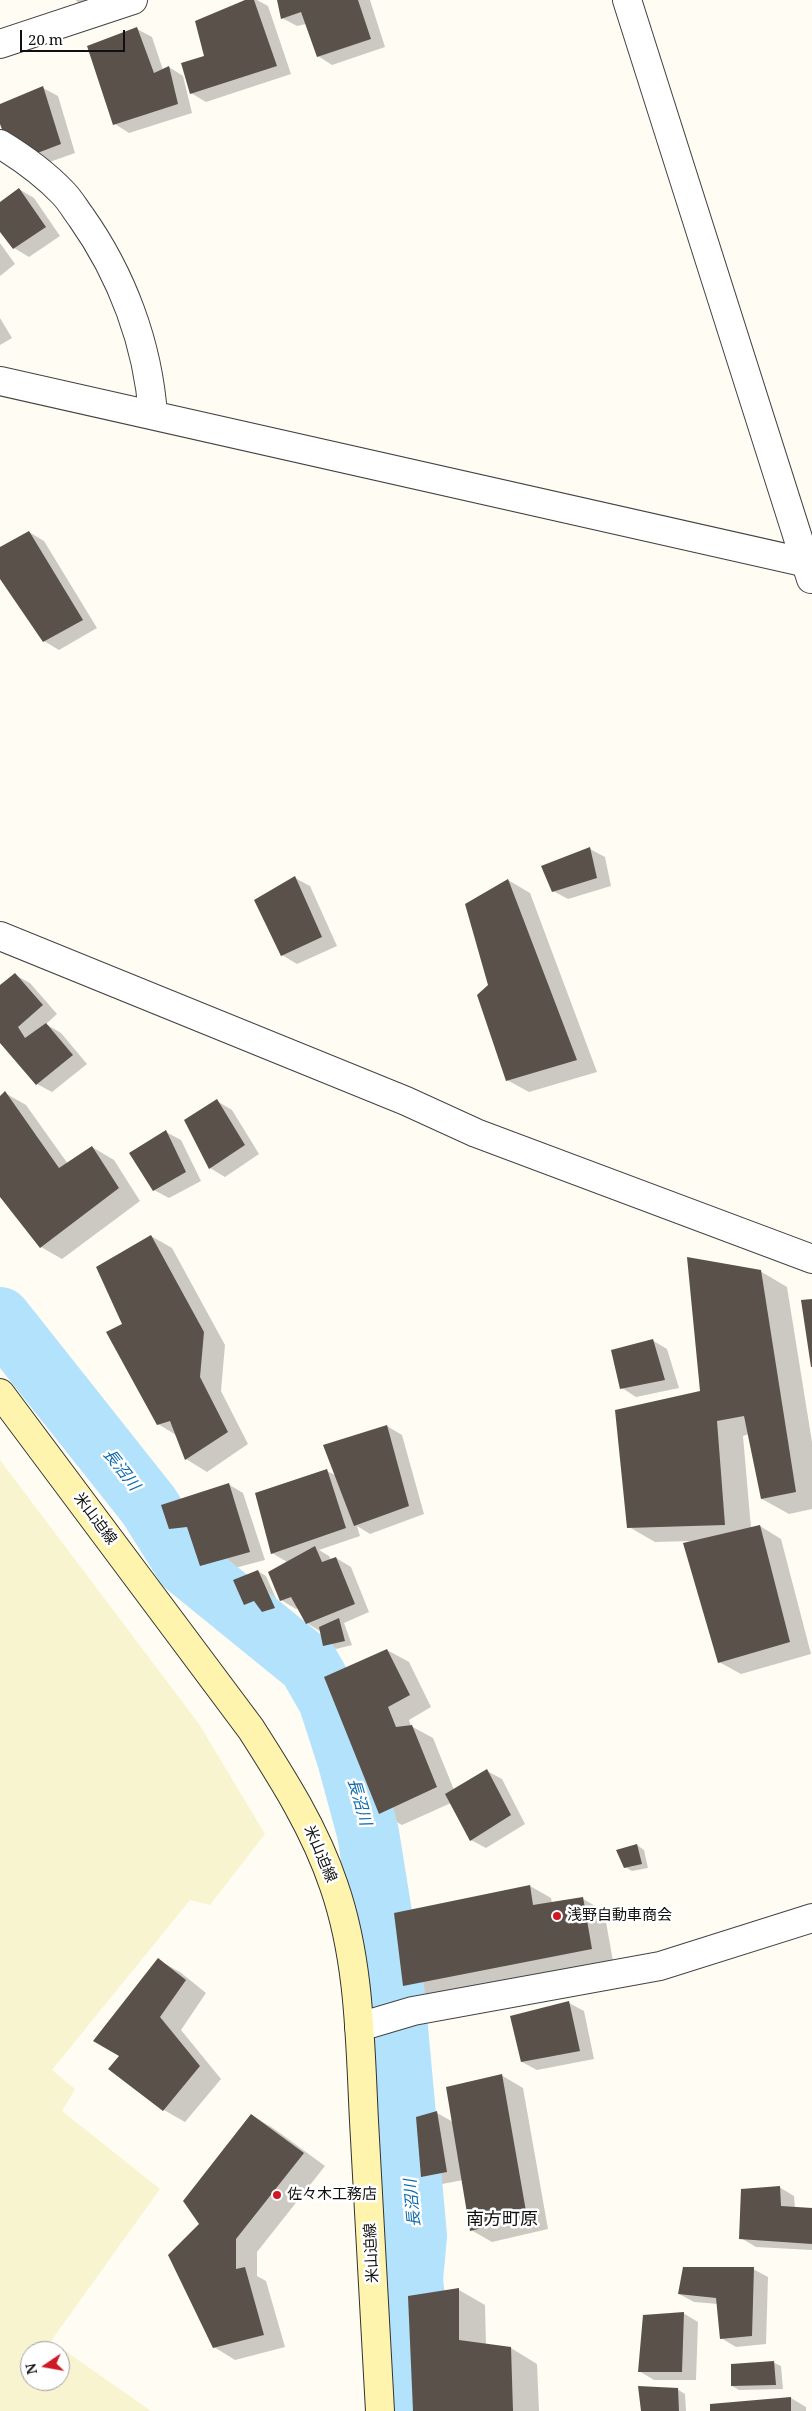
<!DOCTYPE html>
<html>
<head>
<meta charset="utf-8">
<style>
	body { margin:0 }
	#map { position:relative; width:812px; height:2411px; overflow:hidden; background:#fffcf3; font-family:"Noto Serif",serif }
	canvas { display:block }
	.north { position:absolute; left:20px; top:2341px; width:50px; height:50px; box-sizing:border-box; background:#fff; border:1px solid #9f9f9f; border-radius:50%; rotate:258deg; font-size:14px; font-weight:700; line-height:20px; text-align:center; color:#101010 }
	.north::after { content:''; display:block; margin:auto; width:18px; height:22px; background:#cf1a26; clip-path:polygon(50% 0,100% 100%,50% 72%,0 100%) }
	.scale { position:absolute; left:20px; top:30px; width:105px; height:22px; box-sizing:border-box; border:2px solid #101010; border-top:0; padding-left:6px; font-size:15px; line-height:18px; white-space:nowrap; color:#101010; -webkit-text-stroke:4px #fff; paint-order:stroke }
</style>
</head>
<body>
<div id="map">
<canvas width="812" height="2411"></canvas>
<div class="north">N</div>
<div class="scale">20 m</div>
</div>
<script>
const context = document.querySelector('canvas').getContext('2d');
context.lineJoin = 'round';
function fill(path, color) { context.fillStyle = color; context.fill(path, 'evenodd'); }
function trace(path, color, width, dash) { context.strokeStyle = color; context.lineWidth = width; context.lineCap = dash ? 'butt' : 'round'; context.setLineDash(dash || []); context.stroke(path); }
function write(font, color, halo, rows, align = 'center') {
  context.font = font + ' "Noto Serif","Noto Sans JP",serif'; context.lineWidth = 5; context.setLineDash([]); context.textBaseline = 'middle'; context.strokeStyle = halo; context.fillStyle = color; for (const [text, x, y, turn = 0] of rows) {
    context.save(); context.translate(x, y); context.rotate((+turn || 0) * Math.PI / 180); context.textAlign = isNaN(turn) ? turn : align; if (halo) context.strokeText(text, 0, 0); context.fillText(text, 0, 0); context.restore();
  }
}
const farmland = new Path2D(`
	M0,1460L199,1724L265,1834L210,1905L190,1900L52,2070L75,2089L62,2111L160,2189L51,2341L151,2411H0ZM30,2351H60V2381H30Z`);
const shadow = new Path2D(`
	M76,0H122L92,12L78,3Z
	M248,0H257L268,6L291,74L206,102L191,93L205,57Z
	M278,0H370L385,47L332,65L318,56L306,24L297,26L282,18Z
	M137,29L152,37L163,70L169,67L183,76L192,113L129,133L115,124Z
	M43,88L58,96L75,153L30,169L0,120V105Z
	M19,189L34,198L60,236L29,257L14,248L0,230V204Z
	M0,243L15,264L0,276Z
	M0,318L12,338L0,345Z
	M29,532L44,541L97,628L59,650L44,641L0,577V548Z
	M590,849L605,857L611,886L568,899L553,891Z
	M295,878L310,886L337,946L297,964L282,955Z
	M508,880L530,893L597,1072L529,1092L507,1080L489,986Z
	M15,975L30,983L57,1014L46,1024L61,1033L87,1064L52,1092L37,1084L0,1042V987Z
	M5,1093L26,1105L68,1164L92,1147L114,1160L140,1201L62,1259L41,1247L0,1195V1097Z
	M217,1101L232,1110L259,1154L225,1177L210,1168Z
	M166,1132L181,1140L201,1181L169,1198L154,1190Z
	M151,1236L172,1248L225,1345L221,1391L248,1444L207,1472L186,1459L176,1435L158,1424L124,1324Z
	M760,1271L787,1287L812,1442V1509L789,1514L762,1499L749,1434L743,1436L751,1528L760,1526L781,1539L811,1654L741,1674L719,1662L692,1541L655,1542L629,1527L702,1392Z
	M652,1340L667,1349L679,1388L636,1397L622,1388Z
	M387,1426L402,1435L424,1514L370,1534L357,1526L360,1536L319,1550L329,1556L331,1560L336,1558L351,1567L369,1612L344,1623L352,1645L332,1650L324,1646L321,1632L307,1623L298,1608L296,1609L281,1600L287,1562L272,1553L327,1471L337,1476Z
	M228,1484L243,1493L265,1560L216,1573L201,1565L191,1536L186,1537L170,1528Z
	M258,1571L266,1576L282,1612L270,1616L259,1606L253,1608L245,1604Z
	M387,1650L409,1662L431,1707L409,1720L411,1726L433,1738L454,1790L487,1771L502,1779L525,1824L486,1848L471,1840L451,1803L402,1825L380,1813Z
	M637,1845L644,1850L648,1868L632,1871L625,1867Z
	M530,1886L551,1898L552,1903L583,1899L604,1911L613,1961L426,1998L405,1985Z
	M158,1960L180,1972L206,1993L181,2030L221,2079L185,2122L164,2110L121,2056Z
	M569,2003L584,2011L594,2059L537,2070L522,2062Z
	M501,2075L523,2088L548,2229L492,2242L471,2230L463,2180L437,2185L422,2176L437,2113L453,2122Z
	M251,2115L273,2128L325,2166L257,2252V2276L266,2281L285,2347L235,2360L214,2347L200,2224Z
	M779,2187L794,2196L795,2209L812,2210V2250L756,2247L741,2238Z
	M753,2269L768,2277L766,2344L736,2347L721,2338L718,2304L694,2302L679,2294Z
	M459,2290L485,2305L486,2345L511,2348L537,2364L539,2411H414Z
	M683,2313L698,2322L696,2380H654L639,2371Z
	M773,2362L781,2366L783,2389L739,2390L732,2386Z
	M677,2389L685,2394L686,2411H642Z
	M791,2398L806,2407V2411H711V2405Z`);
const river = new Path2D(`
	M0,1318L149,1506L186,1565L309,1665L329,1700L348,1759L368,1833L394,1995L416,2236L412,2279L426,2411`);
const building = new Path2D(`
	M245,0H254L277,66L190,94L181,63L204,56L195,21Z
	M277,0H358L371,39L317,57L301,12L281,19Z
	M137,27L154,73L169,66L178,104L113,125L87,46Z
	M43,86L61,144L14,162L0,124V104Z
	M19,188L46,227L13,249L0,232V202Z
	M29,531L83,620L43,642L0,579V547Z
	M590,847L597,878L552,892L541,866Z
	M295,876L322,937L281,956L254,900Z
	M508,879L577,1060L506,1081L477,995L488,985L465,904Z
	M15,973L43,1005L18,1027L25,1038L46,1023L73,1055L36,1085L0,1043V985Z
	M5,1091L59,1168L92,1146L119,1188L40,1248L0,1197V1096Z
	M217,1099L245,1145L209,1169L184,1120Z
	M166,1130L186,1172L153,1191L129,1153Z
	M151,1235L204,1332L200,1377L228,1432L185,1460L170,1421L157,1425L106,1332L122,1324L96,1267Z
	M687,1257L761,1270L796,1492L761,1499L744,1416L717,1421L725,1525L627,1528L615,1410L700,1391Z
	M812,1299V1367H811L801,1300Z
	M653,1339L665,1380L620,1389L611,1350Z
	M387,1425L409,1506L354,1526L323,1445Z
	M327,1469L346,1528L271,1554L255,1493Z
	M229,1483L250,1552L200,1566L187,1527L169,1529L161,1505Z
	M760,1525L790,1642L718,1663L683,1543Z
	M315,1546L322,1562L336,1557L355,1604L306,1624L291,1597L280,1601L268,1572Z
	M258,1570L275,1608L262,1612L254,1601L244,1605L233,1580Z
	M339,1618L345,1641L323,1646L319,1627Z
	M387,1649L410,1695L388,1707L396,1727L412,1725L437,1787L379,1814L324,1677Z
	M487,1769L511,1815L470,1841L445,1794Z
	M637,1844L642,1864L624,1868L616,1850Z
	M530,1885L533,1905L583,1897L592,1949L403,1986L394,1913Z
	M158,1958L186,1980L160,2017L200,2066L163,2111L108,2069L119,2056L93,2041Z
	M569,2001L580,2051L521,2062L510,2016Z
	M502,2074L527,2217L470,2231L446,2087Z
	M437,2111L447,2172L421,2177L416,2117Z
	M251,2114L304,2153L236,2239V2269L245,2267L264,2335L213,2348L168,2255L199,2224L183,2201Z
	M780,2186L781,2206L812,2208V2244L739,2239L741,2189Z
	M683,2267H754L752,2336L720,2339L716,2298L678,2294Z
	M459,2288V2340L511,2347L513,2411H413L408,2296Z
	M684,2312L682,2372H638L643,2315Z
	M774,2361L776,2385L731,2386V2364Z
	M638,2386L678,2388L679,2411H641Z
	M791,2397V2411H710V2404Z`);
const street = new Path2D(`
	M627,0L811,579
	M0,44L133,0
	M0,144C23,158 44,173 63,193C70,200 75,209 81,217C122,275 148,344 153,415
	M0,381L812,564
	M0,936L406,1101L476,1133L812,1259
	M359,2027L413,2011L660,1966L812,1918`);
const secondary = new Path2D(`
	M0,1393L251,1729C283,1779 315,1829 334,1886C360,1961 360,2042 364,2121C370,2217 375,2314 380,2411`);
const markers = [
	[557,1916,5,"#cf1a26"],
	[277,2195,5,"#cf1a26"]
];
const streetNames = [
	["米山迫線",95,1519,53],
	["米山迫線",320,1854,67],
	["米山迫線",372,2253,-93]
];
const poiNames = [
	["浅野自動車商会",567,1916],
	["佐々木工務店",287,2195]
];
const waterNames = [
	["長沼川",121,1470,52],
	["長沼川",359,1802,74],
	["長沼川",413,2203,-95]
];
const quarterNames = [
	["南方町原",502,2220]
];
fill(farmland, '#f8f4d0');
fill(shadow, '#0003');
trace(river, '#b2e2fc', 62);
fill(building, '#5a514b');
trace(street, '#434343', 30);
trace(secondary, '#323232', 30);
trace(street, '#fff', 28);
trace(secondary, '#fff4ae', 28);
for (const [x, y, r, color] of markers) { const dot = new Path2D(); dot.arc(x, y, r, 0, 2 * Math.PI); context.fillStyle = color; context.fill(dot); trace(dot, '#fff', 2); }
write('15px', '#101010', '#fff', streetNames);
write('15px', '#101010', '#fff', poiNames, 'left');
write('italic 16px', '#0c6baf', '#fff', waterNames);
write('18px', '#101010', '#fff', quarterNames);
</script>
</body>
</html>
